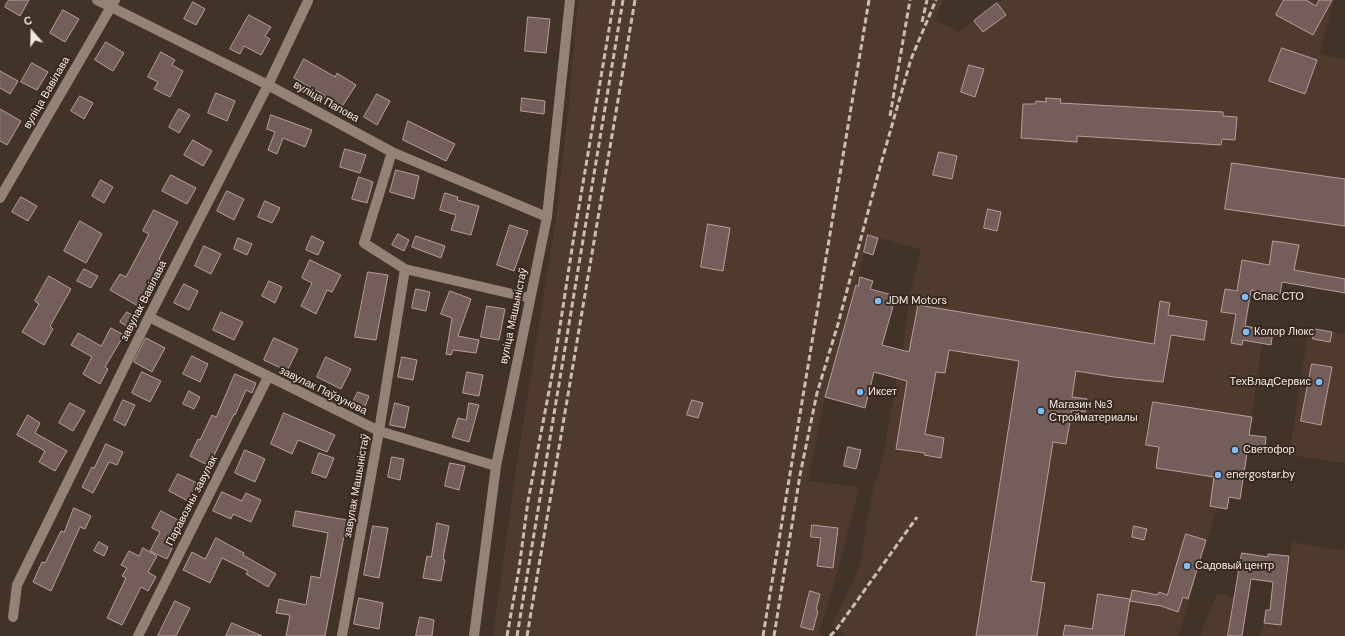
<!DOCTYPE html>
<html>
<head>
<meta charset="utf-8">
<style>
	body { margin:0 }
	#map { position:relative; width:1345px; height:636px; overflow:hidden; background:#423329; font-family:"DM Sans",sans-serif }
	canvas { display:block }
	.north { position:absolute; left:12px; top:12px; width:40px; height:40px; -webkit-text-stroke:3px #382920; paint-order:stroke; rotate:340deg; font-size:11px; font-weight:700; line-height:16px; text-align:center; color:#f4eae4 }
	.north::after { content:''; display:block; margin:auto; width:14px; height:18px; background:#f4eae4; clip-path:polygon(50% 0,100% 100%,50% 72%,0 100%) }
</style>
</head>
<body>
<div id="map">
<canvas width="1345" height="636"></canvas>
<div class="north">С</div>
</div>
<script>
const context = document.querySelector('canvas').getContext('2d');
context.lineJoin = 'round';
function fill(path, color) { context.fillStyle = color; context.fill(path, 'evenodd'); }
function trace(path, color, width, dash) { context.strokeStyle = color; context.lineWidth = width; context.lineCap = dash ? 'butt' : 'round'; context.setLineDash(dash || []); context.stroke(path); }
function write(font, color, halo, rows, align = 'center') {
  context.font = font + ' "DM Sans",sans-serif'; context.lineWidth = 4; context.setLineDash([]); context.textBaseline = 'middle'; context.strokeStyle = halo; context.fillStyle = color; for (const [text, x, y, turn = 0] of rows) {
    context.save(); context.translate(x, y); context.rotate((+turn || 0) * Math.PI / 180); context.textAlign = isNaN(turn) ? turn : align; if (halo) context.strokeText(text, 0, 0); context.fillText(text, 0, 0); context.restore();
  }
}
const built = new Path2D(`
	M578,0H943L935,20L959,32L997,3L1004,0H1334L1319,54L1345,60V279L1294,270L1298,245L1274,241L1269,265L1242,260L1237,291L1225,289L1221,311L1236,314L1231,343L1243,340L1262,344L1240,499L1229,497L1227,509L1217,507L1183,622L1178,636H845L832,626L860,565L873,489L882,462L904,340L911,291L921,250L869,235L825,397L808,481L859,487L837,574L819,632L824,636H493L517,462L555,226L569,104Z
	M1309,328L1345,334V463L1289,455Z
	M1292,542L1345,551V636H1260L1264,623L1281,625Z
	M1242,553L1255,555L1242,636H1200L1217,593L1234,598Z`);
const building = new Path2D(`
	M9,0H29L20,16L5,7Z
	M1284,0H1306L1316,6L1319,0H1332L1313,35L1276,15Z
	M193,2L205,9L196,25L184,19Z
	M997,3L1006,15L983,32L974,21Z
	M63,10L79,19L65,42L50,33Z
	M249,15L271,27L265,36L270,39L261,55L244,46L240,54L230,49Z
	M528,17L550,19L546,53L525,51Z
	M106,42L124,53L113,71L95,60Z
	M1282,48L1317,60L1305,94L1269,81Z
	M161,52L175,60L172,65L183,71L170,97L154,89L158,82L148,77Z
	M304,59L335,77L337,73L356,85L341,108L323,97L324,95L294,78Z
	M32,63L48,72L37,90L21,82Z
	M969,65L984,69L975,97L961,92Z
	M0,71L18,81L10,94L0,88Z
	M216,93L235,101L227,121L208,113Z
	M377,94L390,101L377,125L364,117Z
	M80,96L93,103L84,119L71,111Z
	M522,98L545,101L544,114L521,111Z
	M1046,98L1061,99L1060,103L1223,112V116L1237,117L1235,140L1222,139L1221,145L1077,136V142L1021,138L1023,104H1035L1036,101L1046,102Z
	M0,109L21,121L7,145L0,141Z
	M179,109L190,115L179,133L169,127Z
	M271,115L312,130L305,147L283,138L277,154L268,150L275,132L267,129Z
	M408,121L455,144L446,161L403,140Z
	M193,140L212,151L203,166L184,155Z
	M345,149L366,155L360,173L340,167Z
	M939,152L957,156L952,179L933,175Z
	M1232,163L1345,179V226L1225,209Z
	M396,170L419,176L414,199L390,192Z
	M171,175L196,188L187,204L162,191Z
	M359,177L373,182L367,203L352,199Z
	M101,180L113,187L104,203L92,196Z
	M227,191L244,199L234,220L217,211Z
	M445,193L458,197L457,200L479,206L471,235L451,230L456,215L440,210Z
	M21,197L37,206L28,221L12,212Z
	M265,201L280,208L272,223L258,217Z
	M988,209L1001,212L997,231L984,228Z
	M154,210L178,222L159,259L162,261L147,289L149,291L140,307L110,290L120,274L126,277L149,234L143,231Z
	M80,221L102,234L86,263L64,251Z
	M708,224L730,228L723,271L701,267Z
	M510,225L528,231L514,271L497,265Z
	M398,234L409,240L404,251L392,245Z
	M868,235L878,238L873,255L864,252Z
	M312,236L324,242L318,255L306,250Z
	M416,236L445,246L441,258L412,247Z
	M238,238L252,244L247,255L234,249Z
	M1273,241L1299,245L1294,270L1345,279V293L1282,282L1280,295L1251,290L1245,326L1273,331L1271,345L1243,340L1242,345L1231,343L1236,314L1221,312L1225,289L1237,291L1242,260L1269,265Z
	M204,246L221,254L211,274L195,266Z
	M310,260L341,275L332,292L327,290L316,314L301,306L312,283L302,278Z
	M84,269L98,276L91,288L77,281Z
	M368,272L388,275L376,340L355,337Z
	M49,276L71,289L50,326L53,329L44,345L22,332L39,304L35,301Z
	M860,277L873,281L870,289L896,296L882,345L909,352L918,305L1154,344L1160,301L1170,303L1168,315L1207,321L1204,340L1171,335L1163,382L1114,377L1076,371L1072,397L1087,399L1085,412L1072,410L1066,444L1053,442L1031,581L1045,583L1037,636H976L1019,361L949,350L945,373L936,372L925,434L944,438L941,458L924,455L925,453L896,449L907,381L874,372L865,408L825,397L856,285L858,286Z
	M269,281L282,287L275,303L262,296Z
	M184,284L198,291L189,310L174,303Z
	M416,289L430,292L426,311L412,308Z
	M450,291L471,299L458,336L479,340L476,353L453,350L451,355L446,354L452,318L441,314Z
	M487,306L505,309L499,340L481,337Z
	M127,312L137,318L131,329L120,322Z
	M221,312L243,322L234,340L213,330Z
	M111,328L124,335L105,367L108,369L100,384L83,374L92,357L71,345L78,333L101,346Z
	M1315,329L1332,332L1330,342L1313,339Z
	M146,338L165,348L152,372L134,362Z
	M274,338L298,349L287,371L264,360Z
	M192,356L208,364L200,382L183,374Z
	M326,357L351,369L341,389L317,377Z
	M402,357L417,360L413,380L398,377Z
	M1312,364L1332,367L1321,425L1301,421Z
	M142,372L161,381L150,402L132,393Z
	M467,372L483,375L479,396L463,393Z
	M235,374L256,383L252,393L246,390L235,415L234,414L209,466L190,456L198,439L200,440L212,415L216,417Z
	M189,391L200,397L194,409L183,404Z
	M358,392L369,396L364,409L352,404Z
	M123,400L135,405L125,426L114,420Z
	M692,400L703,403L698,418L687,415Z
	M1153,402L1252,417L1249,435L1266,437L1265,449L1248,447L1240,499L1229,497L1227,509L1210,506L1214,477L1156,468L1159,447L1146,445Z
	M70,403L85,411L73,431L59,423Z
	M395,403L409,407L405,428L390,425Z
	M469,403L479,405L469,442L452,437L458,418L466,420Z
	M284,413L335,435L327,452L298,440L292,454L271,444Z
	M28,415L40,423L35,433L67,451L55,471L39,462L45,451L17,435Z
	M106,444L123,452L117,465L109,462L93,493L82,487L92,467L94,468Z
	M848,447L861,450L856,469L844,466Z
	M245,450L265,459L255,482L235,473Z
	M319,453L334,458L326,478L312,473Z
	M392,457L404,459L400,480L388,477Z
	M450,463L465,466L459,490L445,486Z
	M178,474L197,483L188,501L169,491Z
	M222,492L242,501L246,493L261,500L251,522L233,514L231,519L213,511Z
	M74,508L91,516L85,529L80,527L51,591L33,582L42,562L45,563L61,531L64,532Z
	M161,511L184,523L167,559L150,551L160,532L152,528Z
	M296,511L347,520L325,636H286L290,615L276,613L279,599L306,605L311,576L320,578L328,533L293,526Z
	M437,523L449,526L443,559L445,560L441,581L423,578L427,556L431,557Z
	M812,525L838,528L833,568L817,566L821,538L811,537Z
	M373,526L388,528L379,578L364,575Z
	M1134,526L1147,529L1144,540L1132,537Z
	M1186,534L1206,540L1188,599L1183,597L1178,612L1161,606L1130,601L1132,590L1158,595L1159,592L1167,595Z
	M216,538L244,553L243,555L276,574L268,587L246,574L248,571L222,558L210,583L183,570L192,552L205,559Z
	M99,542L108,547L104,556L94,551Z
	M143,548L157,556L148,572L156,577L148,591L141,587L122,625L107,618L126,578L122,576L127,568L121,565L129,551L139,556Z
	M1242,553L1268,557V554L1289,556L1281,625L1264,623L1266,610H1270L1273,582L1251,579L1242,636H1228Z
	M810,591L820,594L816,610L818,611L813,630L801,627Z
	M1098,594L1130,599L1124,636H1063L1065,625L1092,629Z
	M359,598L383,603L379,629L354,624Z
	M175,601L190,608L176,636H158Z
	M420,617L434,620L432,636H416Z
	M232,623L262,636H226Z`);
const minor = new Path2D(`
	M97,0L268,85L392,152L547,217
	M392,152L364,243L405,269L530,298
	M0,198L115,0
	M149,317L379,431L496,466
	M13,617L17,585L149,317L268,85L308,1
	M138,636L268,377
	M342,636L379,431L405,269
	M474,636L496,466L547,217L570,0`);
const rail = new Path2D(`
	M922,22L927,0
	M890,116L910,0
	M507,636L519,569L528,501L554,365L573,242L614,0
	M517,636L623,0
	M527,636L635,0
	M763,636L869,0
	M774,636L800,475L817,393L838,324L880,167L911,59L936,0
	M830,636L836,630L917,517`);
const markers = [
	[1245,297,4,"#7cbef9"],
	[878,301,4,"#7cbef9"],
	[1246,332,4,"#7cbef9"],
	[1319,382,4,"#7cbef9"],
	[860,392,4,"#7cbef9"],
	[1041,411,4,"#7cbef9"],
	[1235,450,4,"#7cbef9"],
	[1218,475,4,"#7cbef9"],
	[1187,566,4,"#7cbef9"]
];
const streetNames = [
	["вуліца Вавілава",47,93,-60],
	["вуліца Папова",326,102,29],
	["завулак Вавілава",144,301,-63],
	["вуліца Машыністаў",514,316,-78],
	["завулак Паўзунова",323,391,26],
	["завулак Машыністаў",357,486,-80],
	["Паравозны завулак",192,501,-63]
];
const poiNames = [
	["Спас СТО",1253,297],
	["JDM Motors",886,301],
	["Колор Люкс",1254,332],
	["ТехВладСервис",1311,382,"right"],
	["Иксет",868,392],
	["Магазин №3",1049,405],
	["Стройматериалы",1049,418],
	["Светофор",1243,450],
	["energostar.by",1226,475],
	["Садовый центр",1195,566]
];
fill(built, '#4f3b2e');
fill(building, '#735e5c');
trace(building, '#b79f9d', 1);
trace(minor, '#948277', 10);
trace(rail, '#c9bdb6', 3, [6, 3]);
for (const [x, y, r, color] of markers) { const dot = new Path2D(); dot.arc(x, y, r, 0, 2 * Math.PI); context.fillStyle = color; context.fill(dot); trace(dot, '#382920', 1.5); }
write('11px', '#f4eae4', '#382920', streetNames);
write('11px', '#f4eae4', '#382920', poiNames, 'left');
</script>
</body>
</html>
